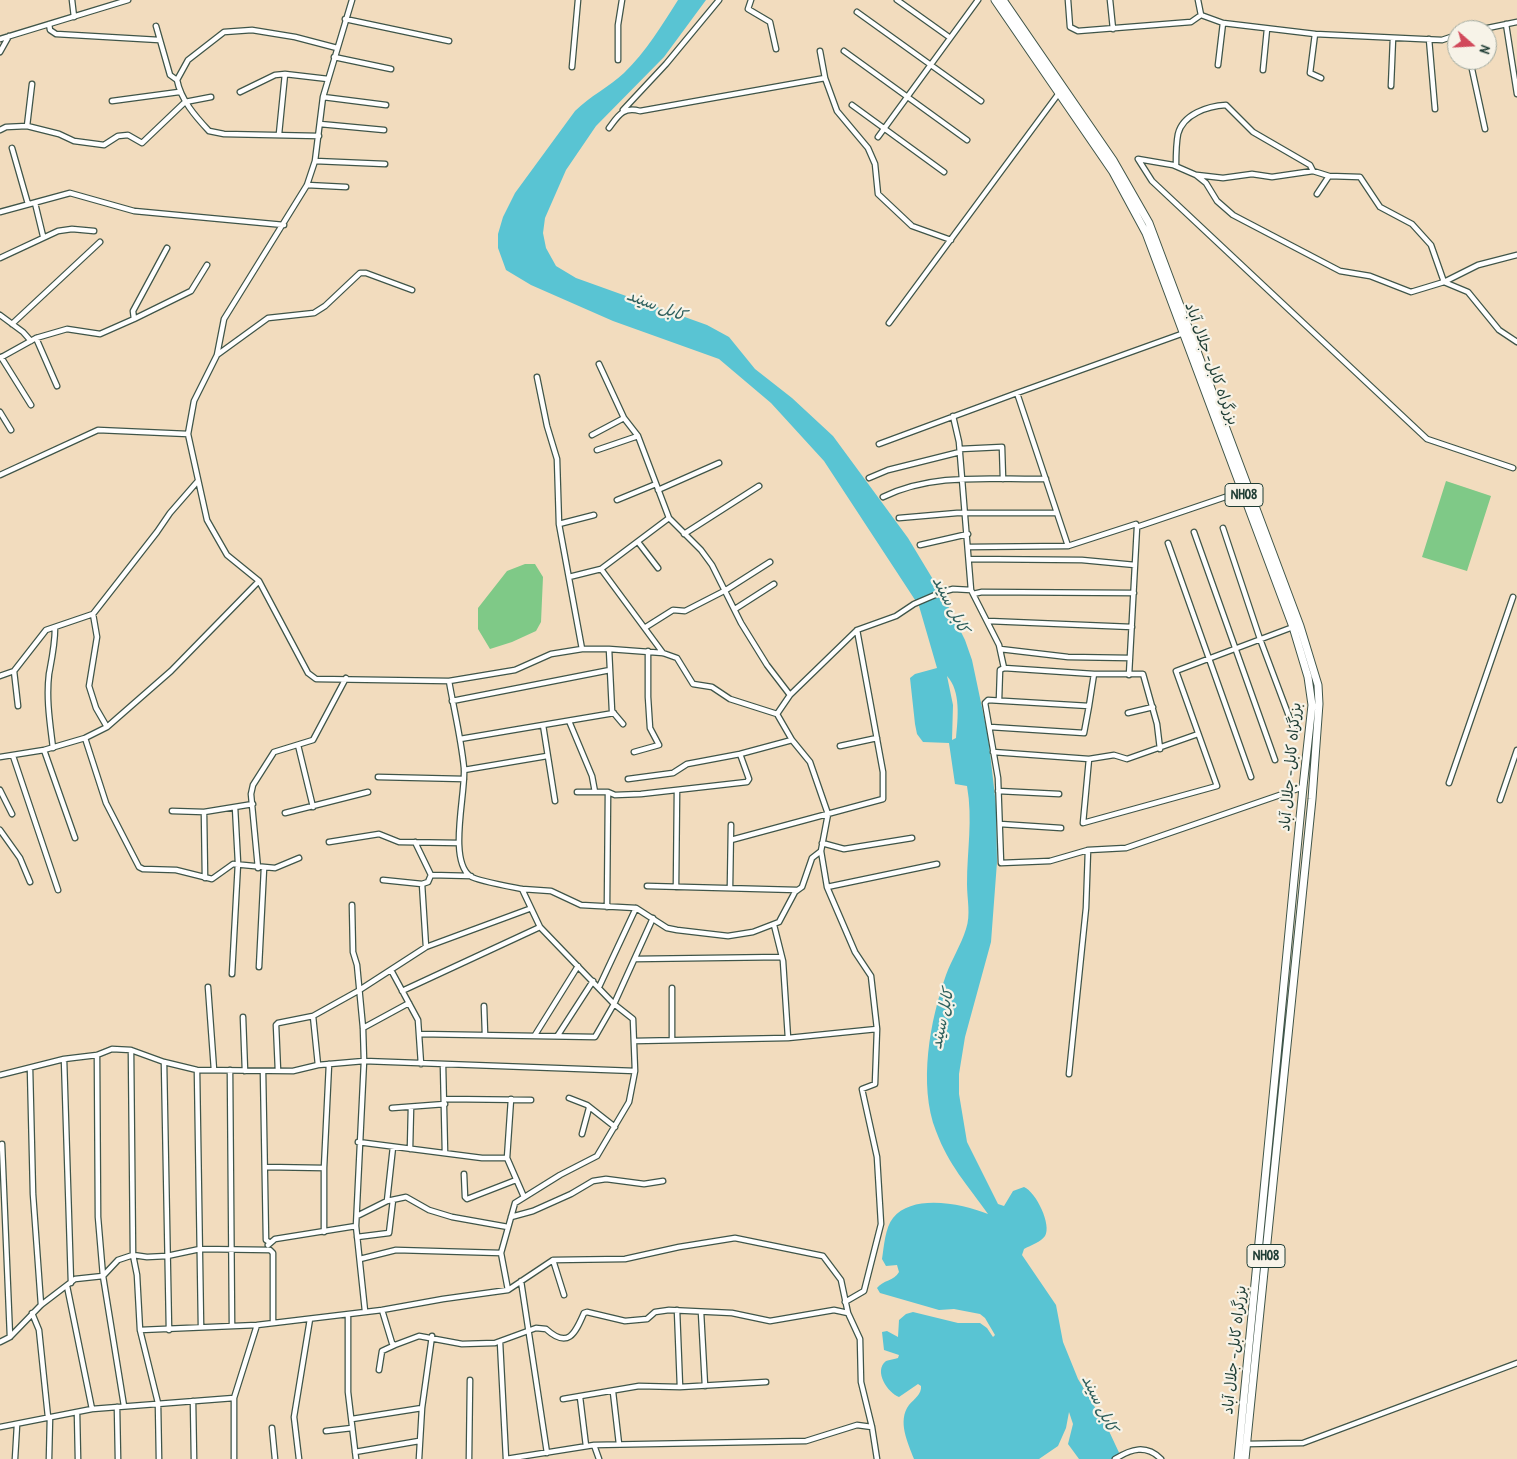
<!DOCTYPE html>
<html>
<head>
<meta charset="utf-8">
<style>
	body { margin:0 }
	#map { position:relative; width:1517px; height:1459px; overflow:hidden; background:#f2dcbe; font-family:"Patrick Hand",sans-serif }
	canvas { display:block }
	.north { position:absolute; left:1447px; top:20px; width:50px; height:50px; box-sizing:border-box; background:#f7f3e8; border:1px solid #a1aaa0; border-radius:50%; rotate:109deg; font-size:14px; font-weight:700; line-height:20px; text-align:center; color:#1f3d34 }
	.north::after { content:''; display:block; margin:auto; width:18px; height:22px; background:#d1495b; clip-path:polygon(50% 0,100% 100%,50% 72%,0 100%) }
</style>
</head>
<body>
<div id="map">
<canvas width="1517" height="1459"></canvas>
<div class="north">N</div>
</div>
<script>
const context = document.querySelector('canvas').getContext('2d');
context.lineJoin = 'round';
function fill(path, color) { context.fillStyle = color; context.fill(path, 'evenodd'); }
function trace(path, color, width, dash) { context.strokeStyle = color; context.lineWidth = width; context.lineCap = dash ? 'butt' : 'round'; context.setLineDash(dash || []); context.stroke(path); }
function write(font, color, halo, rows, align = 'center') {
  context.font = font + ' "Patrick Hand","Playpen Sans Arabic",sans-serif'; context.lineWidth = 4.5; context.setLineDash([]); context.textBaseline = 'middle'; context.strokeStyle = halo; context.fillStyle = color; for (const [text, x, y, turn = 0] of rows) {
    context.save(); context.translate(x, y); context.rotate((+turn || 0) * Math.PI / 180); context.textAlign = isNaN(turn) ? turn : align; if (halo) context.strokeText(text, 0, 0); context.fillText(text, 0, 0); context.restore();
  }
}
const green = new Path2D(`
	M1446,481L1491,496L1467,571L1422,557Z
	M525,564H535L543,577L541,622L536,631L512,642L490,649L478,629V608L507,571Z`);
const water = new Path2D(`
	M678,0H706L664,57L596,126L566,170L545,218L543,233L546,248L556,266L576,278L707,325L729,337L755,369L792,398L833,436L908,538L943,596L965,640L972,660L988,736L996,805L997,862L991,942L965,1037L959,1074V1094L967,1142L998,1204L1004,1206L1013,1191L1024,1187C1036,1192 1052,1225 1045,1236C1041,1242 1031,1245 1024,1249L1022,1255L1056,1305L1063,1342L1078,1379L1108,1429L1122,1459H1079L1068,1444L1073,1424L1069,1412L1066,1428L1058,1446L1039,1459H914C908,1443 897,1421 909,1405C914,1399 922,1394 921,1386L918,1384L899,1397C888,1393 873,1371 886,1361C889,1360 895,1359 898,1358L899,1355L884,1350L882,1332L887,1331L898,1337L899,1320L906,1314L913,1312L958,1323H980L987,1328L993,1337L995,1335L985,1318L980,1314L954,1309L939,1310L880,1293L877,1288C883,1280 894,1281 899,1272L897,1265L886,1266L882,1259C884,1246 885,1228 893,1218C913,1193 963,1204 988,1214C967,1184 949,1166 936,1131C918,1085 930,1020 946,975C952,959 961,945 966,929C971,915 967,899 967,884C967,850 973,820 967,786L955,784L949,743L923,742L917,734L915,724L910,678L915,674L937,668L919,606L824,461L771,403L719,359L613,321L531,285L506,270L498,248V234L503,217L515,193L575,111C590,96 609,87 624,73C646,52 662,25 678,0ZM947,676C961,691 958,718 956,738L952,740L953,705Z`);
const minor = new Path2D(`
	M72,0L74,17
	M751,0L748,9L770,22L776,49
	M897,0L949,37
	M1068,0L1070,27L1078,31L1191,22L1201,15
	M1110,0L1113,29
	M1198,0L1201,15L1223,23L1315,34L1442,40L1457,35
	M857,12L981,101
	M345,19L449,41
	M49,24L50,30L56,34L159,40
	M1506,24L1517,94
	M156,26L170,75L177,80
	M1478,30L1517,22
	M1315,34L1310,73L1321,78
	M0,39L128,0
	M1429,39L1435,109
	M820,51L825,78L837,111L868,148L875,164L878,194L912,226L951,240
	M844,51L967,140
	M0,52L9,36
	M334,57L391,69
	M618,60V25L622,0
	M1470,60L1485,129
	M1218,65L1223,23
	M572,67L578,0
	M1263,70L1267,29
	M1391,86L1393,38
	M240,92L275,75L285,74L328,79
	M323,97L386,105
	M112,101L179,92
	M852,105L944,172
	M623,110L666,64L719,0
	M320,124L384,130
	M27,126L32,84
	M609,128C618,116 623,106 640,111L825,78
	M0,130L6,127L27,126L59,134L74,141L104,145L118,136L128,135L142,143L185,102L211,97
	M279,134L285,74
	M319,136L224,134L209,131C195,116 181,100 177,80L188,60L224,32L252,30L295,37L337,48
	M878,137L978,0
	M12,148L28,204
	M315,161L385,164
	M1176,166C1176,156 1176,144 1178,134C1183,114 1208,106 1226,105L1253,132L1310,165L1313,171
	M1197,175L1223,178L1252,174L1272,177L1313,171L1329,176
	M307,185L346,187
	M1317,194L1329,176L1360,177L1380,207L1412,224L1431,245L1444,282L1478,265L1517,255
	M35,203L43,236
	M0,212L70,193L134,211L284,225
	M0,258L58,231L72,229L94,231
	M0,315L23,332L31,341
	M134,319L133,311L167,248
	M889,323L1059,93
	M12,324L100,242
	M36,338L57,386
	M217,355L268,318L314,313L325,306L360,273H366L412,290
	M1,357L31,405
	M0,358L36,338L67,329L100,334L134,319L191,291L207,265
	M599,364L624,418L638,436L669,518L701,550L712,565L741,623L767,665L790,695
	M537,377L547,426L557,459L559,524L582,649
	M1017,393L1184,333
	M0,412L11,430
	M953,416L959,442L971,590L999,645L1004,668L1094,674H1143L1157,724L1160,749
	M592,435L624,418
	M879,444L1017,393L1068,546L1136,524L1137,527
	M960,449L1002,447L1003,479
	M597,450L638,436
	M1513,468L1427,439L1152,181L1138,159L1173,165L1196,175L1206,183L1217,201L1233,215L1340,271L1370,276L1411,292L1444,282L1468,292L1499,330L1517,342
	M0,475L98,430L188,434
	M869,478L888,470L960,452
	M658,490L719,463
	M883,497C934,472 991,480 1046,479
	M617,500L656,484
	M899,518L957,513H1056
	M559,524L594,515
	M1223,528L1260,639L1296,735
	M1194,532L1275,760
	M684,534L759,486
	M638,542L658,568
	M1168,543L1251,777
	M920,545L968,534
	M968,547L1068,546
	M969,559L1082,560L1135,565
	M601,569L663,653
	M569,577L601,569L669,518
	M259,581L308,673L316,679L449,681L515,670L551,654L582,649H609L663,653L677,658L693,684L712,687L730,699L777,714
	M973,594L982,592L1134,593
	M735,609L774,584
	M93,614L97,637L89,686L96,708L107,727
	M988,621L1132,627
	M646,627L673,610L685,611L726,590L770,562
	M609,649L612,711L623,724
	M1000,649L1068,657L1130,658
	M14,671L18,706
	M1129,675L1137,527L1243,491
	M0,676L14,671L46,630L93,614L157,532L170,513L197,482
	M449,681C454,710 461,738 464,768C466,793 448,859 470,876C477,881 512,887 522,889L540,927L614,1004L633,1019L635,1071L629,1102L597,1156L560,1175L515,1203L501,1253L508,1290
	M999,700L1000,670L1004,668
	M452,701L610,670
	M1128,713L1153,707
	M569,721L592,776L595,792
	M543,725L555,801
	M990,727L1084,733L1089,706
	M85,738L106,803L139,867L143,869L176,870L212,879L233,864L275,868L299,858
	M460,739L614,713
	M298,745L313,807
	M840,746L877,738
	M53,748C50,723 46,699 49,674C52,658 55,644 55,628
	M44,750L75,838
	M634,752L659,745L650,728L648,697V651
	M993,752L1089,759L1114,755L1127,759L1198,734
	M13,756L58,890
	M0,757L44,750L85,738L107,727L171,671L259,581L227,555L207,520L188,434L194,401L217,355L224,319L307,185L315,161L323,97L352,0
	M1089,759L1083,823L1217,786L1176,671L1293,627
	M464,770L547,756
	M378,777L464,779
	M628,779L673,773L687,764L740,754L792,740
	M1449,783L1513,597
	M0,790L12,814
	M998,791L1059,794
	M577,792H608L615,795L641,794L747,782L749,779L740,754
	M1500,800L1517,750
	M172,811L204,812L253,804
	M204,812L205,878
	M285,813L368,792
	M1000,824L1061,828
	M0,830L20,858L30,882
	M731,840L883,799V772L857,630
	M329,842L379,834L399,842L459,843
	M822,843L844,849L912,838
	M1088,850L1126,848L1303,787
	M258,868L251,794L253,785L274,752L313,740L346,678
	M431,875L471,876
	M383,880L422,884L428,882L431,875L415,842
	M422,884L426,947
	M647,886L797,890
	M676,887L677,790
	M730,887L731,825
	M827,887L937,864
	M522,889L551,891L581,905L636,908L667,928L677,930L728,936L753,932L779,922L795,892L802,887L812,858L821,851
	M352,905L353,952L357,965L363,1028L364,1061L356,1226L365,1311
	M607,907L608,792
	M774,925L783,961L788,1038
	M635,959L782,957
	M259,967L264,868
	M391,970L418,1020L421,1064
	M232,974L238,863L235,807
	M208,987L214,1070
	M599,987L636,908
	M672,988V1040
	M402,991L540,927
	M484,1006L485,1034
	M243,1017L245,1071
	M363,1028L409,1003
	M419,1034L595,1037L614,1004L653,918
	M535,1035L578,966
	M558,1035L593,981
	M634,1041L788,1038L877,1029
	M131,1050L133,1255L137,1275L140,1330L158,1403L159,1459
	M97,1055L98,1217L103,1276L124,1406
	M64,1059L71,1283
	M164,1062L169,1330
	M318,1065L313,1016L358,991L426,947L529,909
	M443,1065L445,1153
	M30,1068L33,1194L41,1305
	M197,1070L201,1327
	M230,1070L232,1326
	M263,1071L266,1240L269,1242
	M278,1071L276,1025L278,1023L313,1016
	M1069,1074L1086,908L1088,850L1050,861L1001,863L998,778L985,703L988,700L1089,706L1094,674
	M0,1075L64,1059L97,1055L112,1049L131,1050L164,1062L197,1070L293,1071L318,1065L364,1061L635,1071
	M569,1098L587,1105L615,1127
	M445,1099L531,1100
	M511,1099L507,1158L524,1197
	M392,1108L445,1104
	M582,1134L589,1108
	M358,1142L482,1158H507
	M2,1144L10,1337
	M410,1149L411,1107
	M265,1167L324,1168
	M464,1174L465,1197L467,1199L516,1180
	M387,1201L393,1147
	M357,1216L387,1201L406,1197L429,1210L452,1217L508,1227
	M511,1217L533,1211L571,1194L593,1181L606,1179L644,1184L663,1181
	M324,1232V1168L329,1064
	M357,1237L389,1233L393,1200
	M268,1245L275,1239L356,1226
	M360,1259L396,1250L501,1253
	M553,1260L564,1295
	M521,1281L547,1453
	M67,1286L92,1409
	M845,1302L864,1291L881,1224L877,1157L862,1089L875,1084L877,1029L871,976L855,952L827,887L821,851L828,814L810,762L792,740L777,714L790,695L857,630L896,616L914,604L942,592L953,589L971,590
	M382,1310L392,1343L395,1345L419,1336L462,1344L495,1343L536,1328L546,1329C568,1349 575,1334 584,1313L587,1312L625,1321L647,1319L655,1312L669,1310L732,1313L770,1321L834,1310L848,1313
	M677,1310L680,1387
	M701,1312L705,1386
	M32,1313L39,1330L48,1417
	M348,1315V1392L356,1459
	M140,1330L257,1325L382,1310L443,1299L508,1290L553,1260L625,1259L679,1247L735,1238L823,1256L841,1280L848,1313L860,1339L861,1382L872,1427L877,1459
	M0,1342L10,1337L41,1305L75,1279L103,1276L118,1260L133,1255L147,1257L167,1256L200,1249L270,1250L273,1253V1323
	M500,1342L506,1459
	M379,1370L382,1351L395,1345
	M613,1392L619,1444
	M580,1397L586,1446
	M563,1399L639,1386L680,1387L766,1382
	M193,1401L194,1459
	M117,1407L118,1459
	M77,1412L78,1459
	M352,1419L422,1408
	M0,1427L92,1409L234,1398
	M272,1428L275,1459
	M326,1431L352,1428
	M1246,1444L1303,1443L1517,1363
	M594,1445L599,1459
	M355,1452L419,1441
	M15,1459L17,1425
	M49,1459L50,1417
	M234,1459V1398L257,1325
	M299,1459L294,1417L310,1319
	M419,1459L422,1408L432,1336
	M469,1459L470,1380
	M506,1459L594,1445L806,1441L857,1425L872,1427
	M1115,1459C1131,1449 1146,1444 1161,1459`);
const trunk = new Path2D(`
	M995,0L1113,172L1146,233L1293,627L1308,677L1312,705L1303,787L1238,1459
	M1003,0L1113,160L1149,223L1300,626L1318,685L1319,704L1312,799L1245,1459`);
const shields = [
	[1244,495,38],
	[1266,1256,38]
];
const shieldNames = [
	["NH08",1244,495],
	["NH08",1266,1256]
];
const streetNames = [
	["بزرگراه کابل- جلال آباد",1211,364,70],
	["بزرگراه کابل- جلال آباد",1291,767,-85],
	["بزرگراه کابل- جلال آباد",1235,1350,-84]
];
const waterNames = [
	["کابل سيند",656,306,21],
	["کابل سيند",950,605,63],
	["کابل سيند",943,1019,-78],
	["کابل سيند",1099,1404,64]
];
fill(green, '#7fc987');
fill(water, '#59c4d3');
trace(minor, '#3f5549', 7);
trace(trunk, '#3f5549', 9);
trace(minor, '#fff', 4.5);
trace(trunk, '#fff', 7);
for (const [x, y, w] of shields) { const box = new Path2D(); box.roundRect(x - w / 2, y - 11.5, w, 23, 4); context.fillStyle = '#f7f3e8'; context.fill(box); trace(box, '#1f3d34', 1); }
write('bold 14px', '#1f3d34', null, shieldNames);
write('15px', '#1f3d34', '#f7f3e8', streetNames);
write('italic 16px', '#2e5f5c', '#f7f3e8', waterNames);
</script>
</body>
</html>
